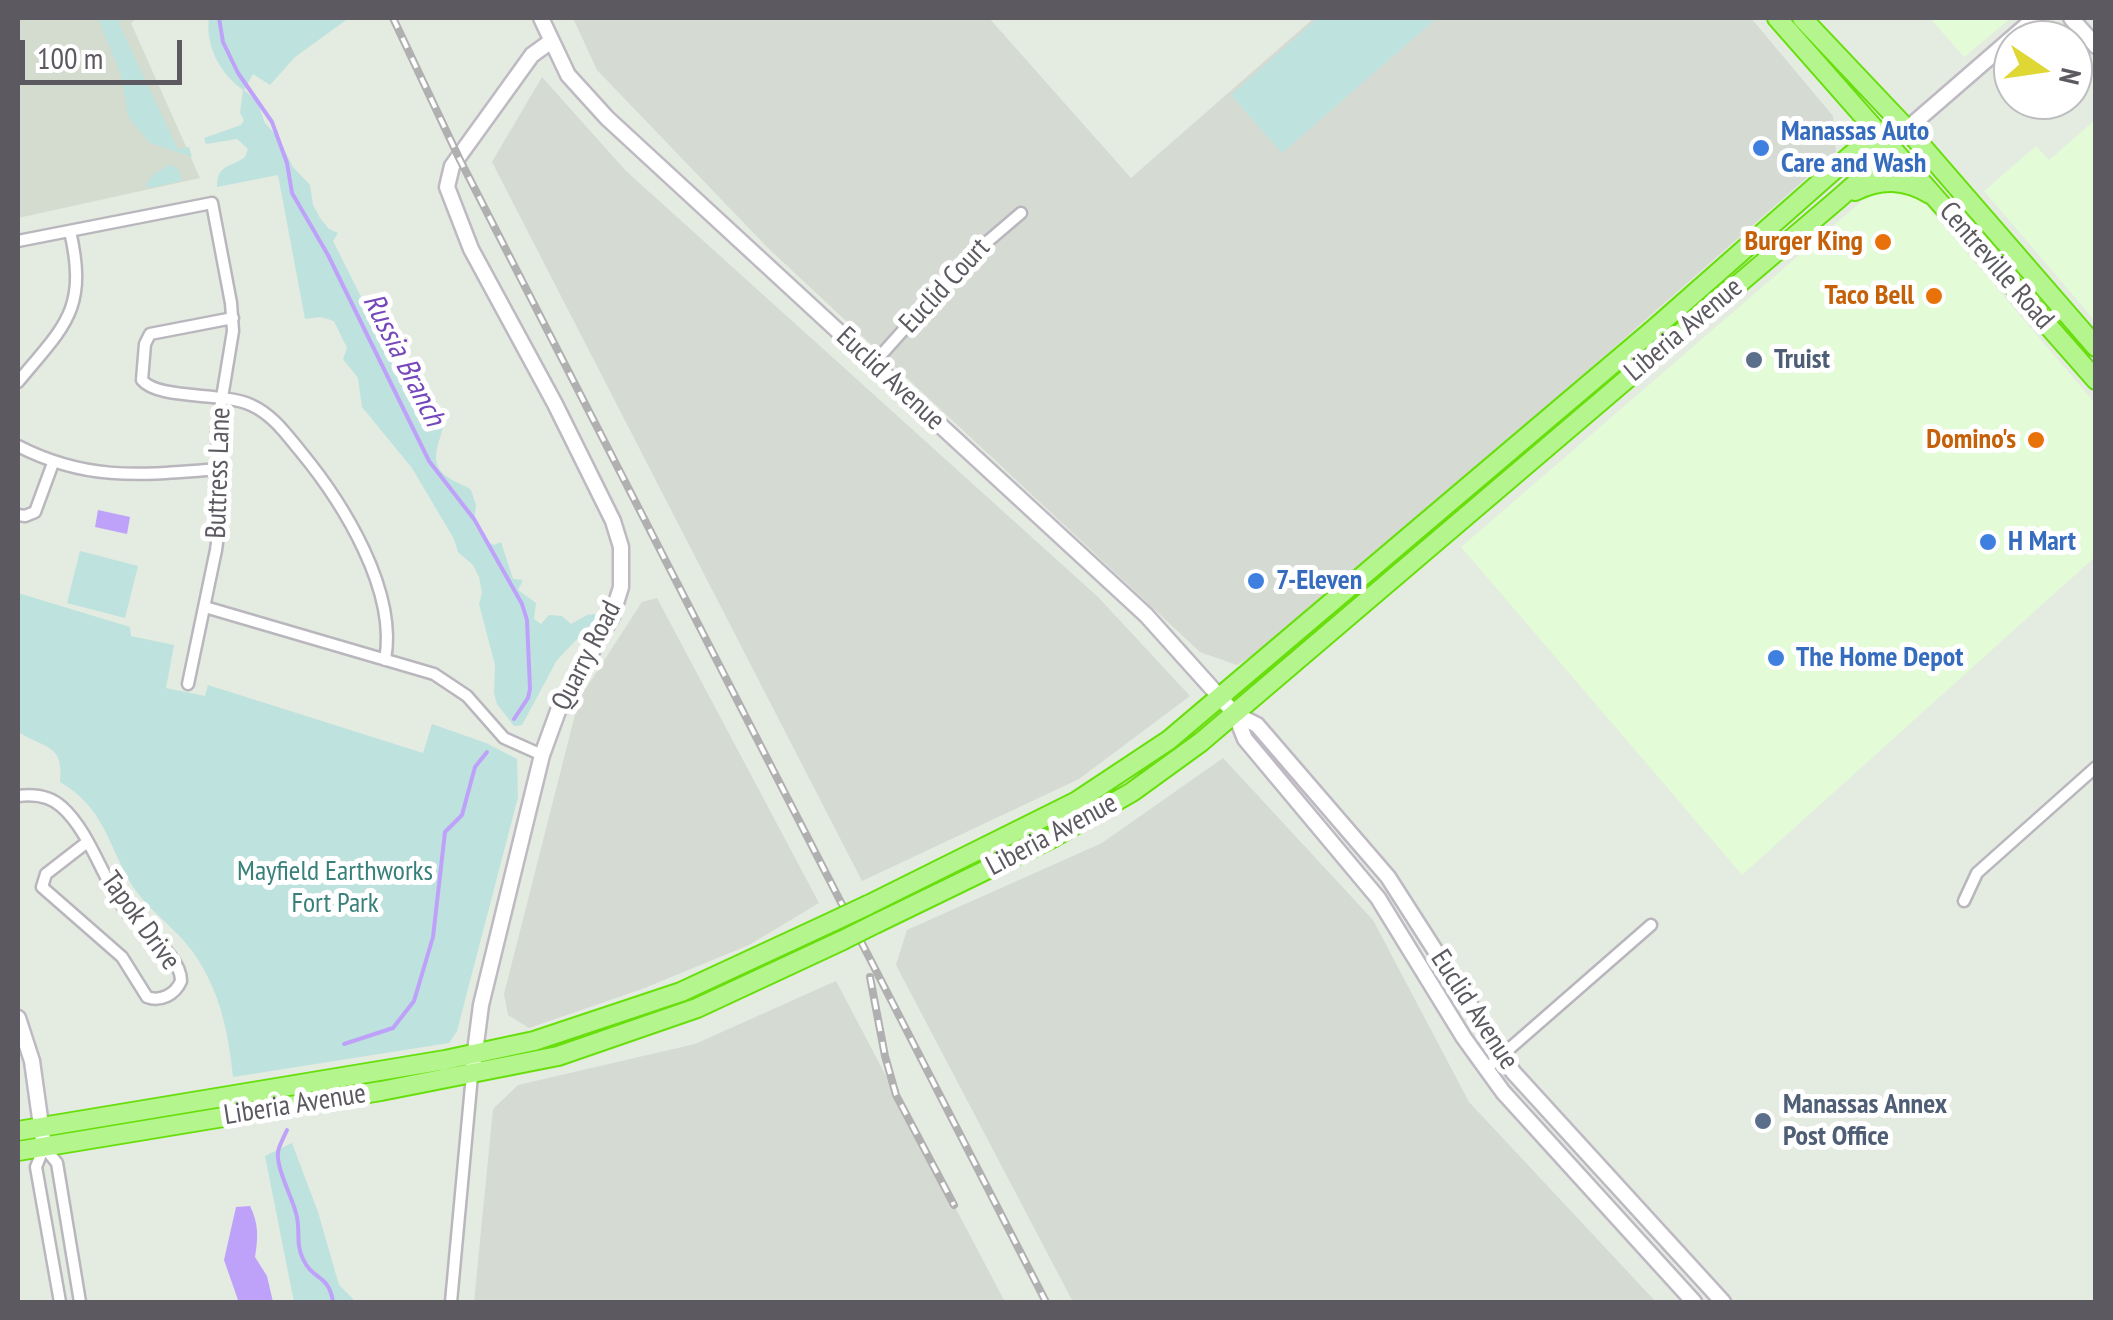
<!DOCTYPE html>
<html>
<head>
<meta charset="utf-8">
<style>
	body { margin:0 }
	#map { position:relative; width:2113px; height:1320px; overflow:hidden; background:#e4ebe1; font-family:"PT Sans Narrow",sans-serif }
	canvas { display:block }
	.frame { position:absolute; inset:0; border:20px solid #5d5961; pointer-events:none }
	.north { position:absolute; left:1993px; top:20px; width:100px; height:100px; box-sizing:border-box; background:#fff; border:2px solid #bebdc0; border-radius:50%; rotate:103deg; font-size:28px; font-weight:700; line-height:40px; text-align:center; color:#5d5961 }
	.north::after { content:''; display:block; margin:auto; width:35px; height:45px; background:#ded734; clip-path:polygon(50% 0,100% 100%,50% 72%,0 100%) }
	.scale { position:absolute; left:20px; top:40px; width:162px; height:45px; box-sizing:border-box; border:5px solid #5d5961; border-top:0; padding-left:12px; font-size:30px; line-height:35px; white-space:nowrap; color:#5d5961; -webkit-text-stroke:8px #fff; paint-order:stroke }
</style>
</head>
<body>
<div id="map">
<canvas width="2113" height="1320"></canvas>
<div class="frame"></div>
<div class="north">N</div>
<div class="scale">100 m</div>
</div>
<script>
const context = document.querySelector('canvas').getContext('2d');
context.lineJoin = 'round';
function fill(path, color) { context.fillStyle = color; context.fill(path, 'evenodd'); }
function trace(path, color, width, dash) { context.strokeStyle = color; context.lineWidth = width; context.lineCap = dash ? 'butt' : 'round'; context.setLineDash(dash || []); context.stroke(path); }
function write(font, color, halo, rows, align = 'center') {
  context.font = font + ' "PT Sans Narrow",sans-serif'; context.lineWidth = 10; context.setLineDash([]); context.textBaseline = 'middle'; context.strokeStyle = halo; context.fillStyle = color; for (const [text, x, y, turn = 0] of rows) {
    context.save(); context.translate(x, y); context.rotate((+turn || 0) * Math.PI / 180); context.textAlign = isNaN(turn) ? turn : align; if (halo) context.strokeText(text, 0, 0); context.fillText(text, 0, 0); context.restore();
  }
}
const commercial = new Path2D(`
	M1930,18H2011L1964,57Z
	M2095,120V321L1984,191L2036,146L2049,160Z
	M1884,189L1903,191L1919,197L2095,403V557L1742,875L1461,547L1871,193Z`);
const industrial = new Path2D(`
	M573,18H989L1131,178L1314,18H1751L1833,116L1836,152L1291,632L1237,665L1200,652L767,247L597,70Z
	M542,77L626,171L1098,597L1190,696L1079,779L862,881L492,162Z
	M657,598L819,903L749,945L642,989L529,1028L508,1015L504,994L579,699L642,602Z
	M1223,758L1373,920L1469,1102L1656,1302H1073L896,965L907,930L1102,843Z
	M836,981L1005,1302H474L493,1109L518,1085L695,1044Z`);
const education = new Path2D(`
	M18,18H137L131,23L200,178L18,218Z`);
const green = new Path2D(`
	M98,18H125L118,22L178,149L189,147L192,157L150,143L132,122L128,116L121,75Z
	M209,18H349L295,57L270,85L253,74L244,90L257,101L265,123L278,137L293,167L310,185L313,205L320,218L329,229L338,233L333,241L427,428L443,426C439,446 427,464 449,478C457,484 464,484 471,490L476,505L474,524L485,541L494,545L501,542L513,579L523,580L518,590L536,603L534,619L541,624L549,615L562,616L571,624L587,615L602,613L557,660L522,725L514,726L497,704L494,693L495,665L479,604L482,593L479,577L473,565L458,552L454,539L412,468L362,407L358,378L343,359L347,348L334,321L321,317L305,319L278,175L217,187C217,164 230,168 245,157L248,149L237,139L206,144L204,138L241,125L244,120L240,113L243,90C220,74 205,45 209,18Z
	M1318,18H1437L1282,153L1231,95Z
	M170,164L178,169L182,181L149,188L146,185L153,175Z
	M80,551L138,566L125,618L67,603Z
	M18,593L130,627L131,636L174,645L166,688L205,696L208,685L423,753L432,724L486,743L517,759L518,797L457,1031L449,1043L233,1077C228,1030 220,991 193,952C175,927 146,909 130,882C107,841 103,807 60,782C64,744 46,749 18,732Z
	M292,1143L318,1212L339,1285L356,1302H294L265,1156Z`);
const water = new Path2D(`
	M98,510L130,517L127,534L95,527Z
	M250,1206C259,1224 258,1238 255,1257L267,1276L273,1302L238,1300L224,1260L236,1207Z`);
const stream = new Path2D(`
	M219,18L223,42L238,73L272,122L287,163L292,193L328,255L429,461L474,519L522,604L527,620L530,689L528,698L514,719
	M344,1044L393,1028L414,1001L433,937L445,832L462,815L475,767L487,752
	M287,1130C284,1137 279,1145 278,1152C276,1168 292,1197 296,1213C301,1229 295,1243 303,1259C313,1281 329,1274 333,1302`);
const street = new Path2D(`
	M18,241L212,203L231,303L233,331L217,428L220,520L216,550L188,684
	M233,318L150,334L145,344L142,380C158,400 224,392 251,405C273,415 286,434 301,452C343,503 398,591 385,660
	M873,364L966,260L1021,213
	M18,382C65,325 88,310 70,231
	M18,446C88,482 143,475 219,469
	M18,515L25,516L35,512L53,463
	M205,607L434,674L467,696L504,738L542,755
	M18,796C33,794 50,796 62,807C91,833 104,884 129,915C145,934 181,955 181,981C175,995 160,1002 147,997L122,957L42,887L46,874L86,843
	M1964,901L1977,873L2096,767
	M1485,1070L1651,925
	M44,1147L57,1163L80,1302
	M44,1147L36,1167L60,1302
	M451,1302L472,1075`);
const secondary = new Path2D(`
	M541,18L568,75L607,118L1146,615L1235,714L1257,725L1388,877L1513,1072L1723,1302
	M2071,18L2096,46
	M1907,129L2035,18
	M1235,714L1245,739L1378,898L1464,1038L1503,1092L1694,1302
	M18,1018L32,1061L44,1147
	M472,1075L481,1005L542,755L558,711L612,616L621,587V547L613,521L555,404L471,249L447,187L452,166L509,87L532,55L550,42`);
const highway = new Path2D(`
	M1777,18L2096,380
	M1802,18L1907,129L2096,347
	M1855,191C1881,178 1905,179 1930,194
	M868,905L1077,801L1169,740L1655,328L1850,156L1873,138L1888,142
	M877,923L1054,837L1132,792L1201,742L1837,200L1887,156L1888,142L1907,129
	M18,1131L445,1060L534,1041L681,992L834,921
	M18,1151L381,1091L558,1056L697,1008L843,940`);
const rail = new Path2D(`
	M393,18L459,158L1046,1302
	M870,977L885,1056L896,1095L954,1205`);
const highwayBridge = new Path2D(`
	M834,921L868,905
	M843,940L877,923`);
const markers = [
	[1761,148,10,"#3f7fe0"],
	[1883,242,10,"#e8710a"],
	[1934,296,10,"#e8710a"],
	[1754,360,10,"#5c6f8a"],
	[2036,440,10,"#e8710a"],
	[1988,542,10,"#3f7fe0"],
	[1256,581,10,"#3f7fe0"],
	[1776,658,10,"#3f7fe0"],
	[1763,1121,10,"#5c6f8a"]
];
const shopNames = [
	["Manassas Auto",1781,132],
	["Care and Wash",1781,164],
	["H Mart",2008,542],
	["7-Eleven",1276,581],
	["The Home Depot",1796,658]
];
const foodNames = [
	["Burger King",1863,242],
	["Taco Bell",1914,296],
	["Domino's",2016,440]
];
const streetNames = [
	["Centreville Road",1996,266,49],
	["Euclid Court",945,286,-47],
	["Liberia Avenue",1684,330,-40],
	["Euclid Avenue",890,379,43],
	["Buttress Lane",219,473,-88],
	["Quarry Road",587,656,-63],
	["Liberia Avenue",1052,835,-28],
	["Tapok Drive",140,921,54],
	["Euclid Avenue",1474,1010,57],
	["Liberia Avenue",295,1105,-9]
];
const serviceNames = [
	["Truist",1774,360],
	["Manassas Annex",1783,1105],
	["Post Office",1783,1137]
];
const parkNames = [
	["Mayfield Earthworks",335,872],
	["Fort Park",335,904]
];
const waterNames = [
	["Russia Branch",403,360,63]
];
fill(commercial, '#e3fbd6');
fill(industrial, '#d5dad3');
fill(education, '#d4dbcf');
fill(green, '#bee2de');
fill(water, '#bea2fa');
trace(stream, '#bea2fa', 4);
trace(street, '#bab6bd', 15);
trace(secondary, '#beb9c2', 19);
trace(highway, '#68df0d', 22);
trace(street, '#fff', 10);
trace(secondary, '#fff', 14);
trace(highway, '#b4f68d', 18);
trace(rail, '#b1b0b1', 8);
trace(rail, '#fff', 4, [11]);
trace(highwayBridge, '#68df0d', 22, []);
trace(highwayBridge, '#b4f68d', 18);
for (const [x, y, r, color] of markers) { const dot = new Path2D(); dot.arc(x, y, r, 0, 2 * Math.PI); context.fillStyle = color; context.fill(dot); trace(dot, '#fff', 4); }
write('bold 28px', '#366cbe', '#fff', shopNames, 'left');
write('bold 28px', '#c56008', '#fff', foodNames, 'right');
write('28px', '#5d5961', '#fff', streetNames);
write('bold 28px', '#4e5e75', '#fff', serviceNames, 'left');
write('28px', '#39807b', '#fff', parkNames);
write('italic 30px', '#7547bb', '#fff', waterNames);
</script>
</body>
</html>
